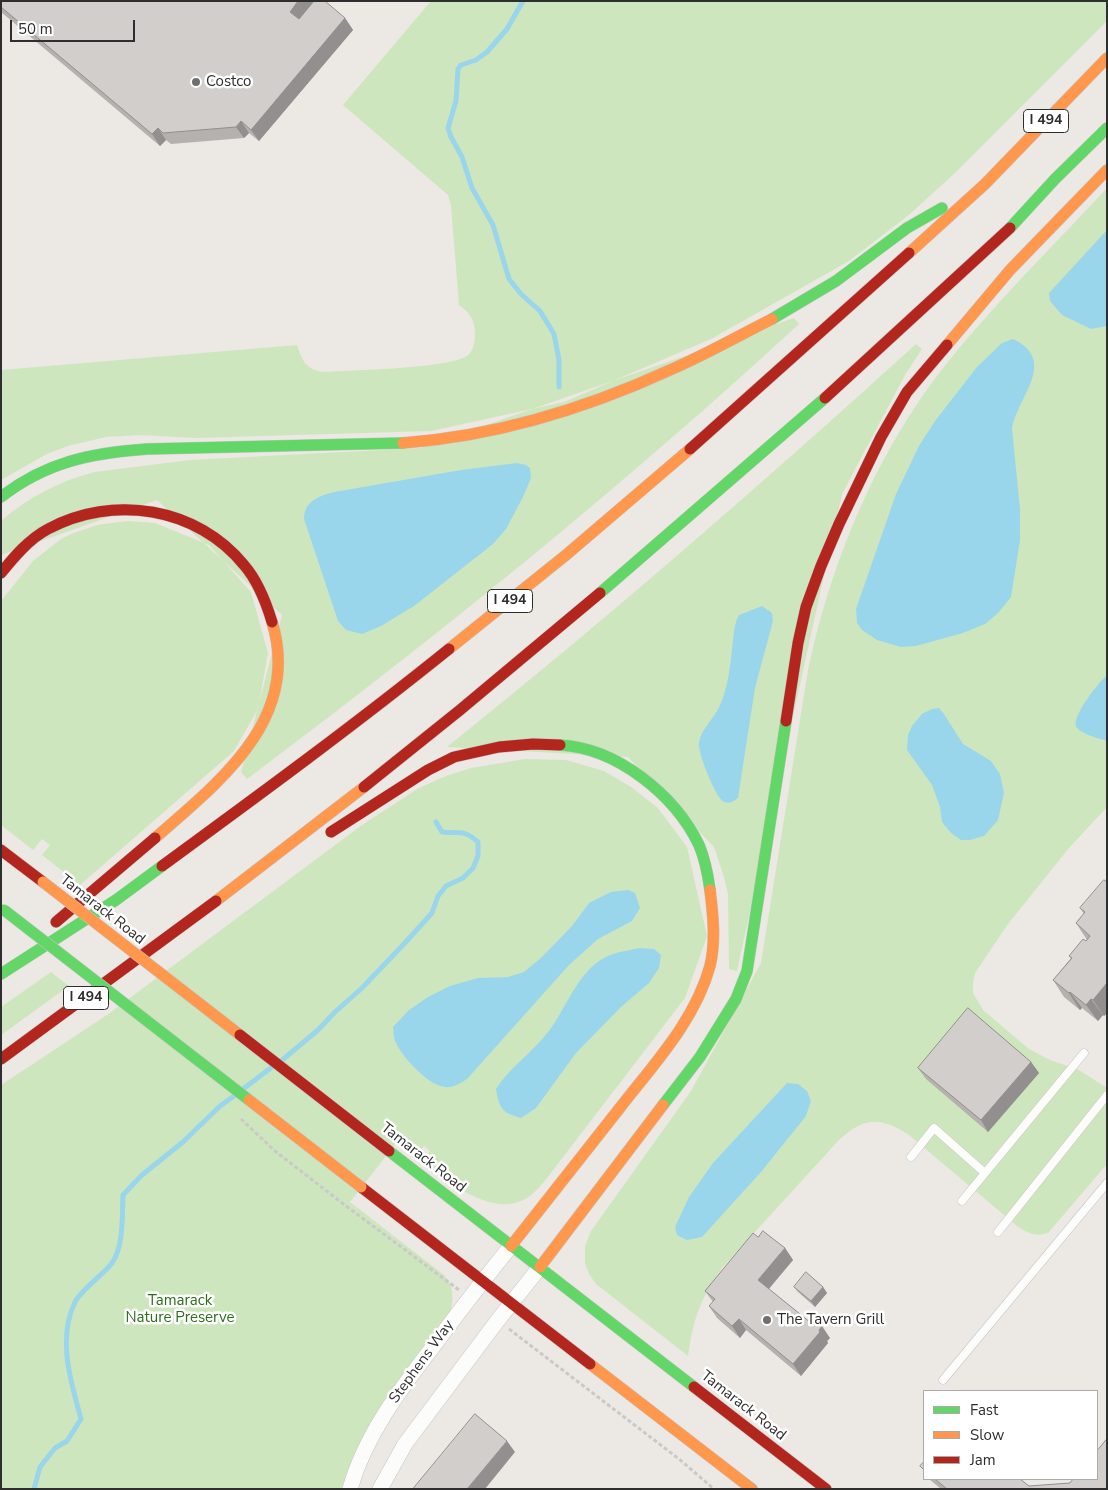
<!DOCTYPE html>
<html>
<head>
<meta charset="utf-8">
<style>
	body { margin:0 }
	#map { position:relative; width:1108px; height:1490px; overflow:hidden; background:#ece8e4; font-family:"Nunito Sans",sans-serif }
	canvas { display:block }
	.frame { position:absolute; inset:0; border:2px solid #2e2e2e; pointer-events:none }
	.legend { position:absolute; left:923px; top:1390px; width:175px; height:90px; box-sizing:border-box; background:#fff; border:1px solid #ababab; margin:0; padding:6px 9px; list-style:none; font-size:15px; color:#2e2e2e }
	.legend li { display:flex; align-items:center; gap:10px; height:25px }
	.legend b { width:25px; border:1px solid #ababab }
	.scale { position:absolute; left:10px; top:20px; width:125px; height:22px; box-sizing:border-box; border:2px solid #2e2e2e; border-top:0; padding-left:6px; font-size:15px; line-height:18px; white-space:nowrap; color:#2e2e2e; -webkit-text-stroke:4px #fff; paint-order:stroke }
</style>
</head>
<body>
<div id="map">
<canvas width="1108" height="1490"></canvas>
<div class="frame"></div>
<ul class="legend">
<li><b style="height:6px;background:#63d668"></b>Fast</li>
<li><b style="height:6px;background:#ff974d"></b>Slow</li>
<li><b style="height:6px;background:#b3261e"></b>Jam</li>
</ul>
<div class="scale">50 m</div>
</div>
<script>
const context = document.querySelector('canvas').getContext('2d');
context.lineJoin = 'round';
function fill(path, color) { context.fillStyle = color; context.fill(path, 'evenodd'); }
function trace(path, color, width, dash) { context.strokeStyle = color; context.lineWidth = width; context.lineCap = dash ? 'butt' : 'round'; context.setLineDash(dash || []); context.stroke(path); }
function write(font, color, halo, rows, align = 'center') {
  context.font = font + ' "Nunito Sans",sans-serif'; context.lineWidth = 5; context.setLineDash([]); context.textBaseline = 'middle'; context.strokeStyle = halo; context.fillStyle = color; for (const [text, x, y, turn = 0] of rows) {
    context.save(); context.translate(x, y); context.rotate((+turn || 0) * Math.PI / 180); context.textAlign = isNaN(turn) ? turn : align; if (halo) context.strokeText(text, 0, 0); context.fillText(text, 0, 0); context.restore();
  }
}
const green = new Path2D(`
	M431,1H1107V21L956,172L910,214L849,261L711,339L564,402L431,431L196,438L140,435L106,437L68,446L47,454L1,480V370L297,345C302,360 305,369 323,372C350,370 451,369 468,355C474,350 475,341 475,334C475,320 469,312 459,305L451,205L448,195L343,105Z
	M1107,188V807L1069,848L1008,924L975,973L973,983V993L983,1010L1029,1049L1050,1060L1079,1070L1107,1088V1164L1049,1232C1036,1238 1028,1233 1017,1226L909,1135C880,1116 864,1117 839,1140L722,1268C699,1302 694,1317 688,1356L596,1284L589,1274L585,1263V1246L591,1231L691,1091L761,963L808,670C829,572 866,478 923,395C976,321 1045,255 1107,188Z
	M794,318L799,324C623,486 438,636 247,779L241,772L282,615L157,500L1,555V521C29,497 59,481 95,472L190,460L420,448Z
	M916,344L922,349L905,375L842,494L737,971L729,969L728,894L724,877L714,847L628,757L447,747C608,618 763,483 916,344Z
	M127,521L155,523L209,545L251,592L268,653L258,709L234,751L80,885L42,855L50,845L42,839L33,850L1,825V601L33,561L61,539L71,534L97,525Z
	M525,759L566,760L604,771L631,787L658,808L687,847L707,936L685,998L547,1178C541,1185 535,1193 527,1198C493,1219 449,1182 422,1162L430,1151L424,1146L415,1156L397,1142L350,1202L444,1275C454,1286 454,1299 450,1313L355,1455L341,1489H1V1085L107,1015L362,825L419,788L446,776L471,768Z
	M51,972L69,986L1,1035V1007Z`);
const water = new Path2D(`
	M1107,230V326L1091,329L1062,315L1050,301L1049,293Z
	M1013,339C1059,361 1017,397 1012,429L1020,509V540L1011,597L998,613L985,624L963,633L916,646L901,647L877,640L862,630L857,623L856,609L896,494L919,446L935,421L977,367L1002,343Z
	M517,463L526,465L530,468L531,478L523,497L506,529L493,544L414,606L381,626L362,634L346,630L338,621L304,519C304,499 324,494 340,491L461,470Z
	M762,606L772,613L773,621L755,688L738,798C733,802 729,804 724,802C716,799 699,755 699,746C698,732 715,718 720,705C728,687 730,668 732,649C734,636 733,626 739,615Z
	M1107,675V741C1098,738 1084,735 1077,728C1069,719 1099,682 1107,675Z
	M939,708L944,714L963,744L991,761L1000,774L1004,793L998,820L984,836L970,840H961L951,833L942,822L940,807L932,785L907,750L908,735L912,726L922,714L932,709Z
	M628,890L635,893L640,908L632,921L598,939L569,965L467,1079C462,1082 455,1087 449,1087C432,1090 402,1057 396,1043C393,1038 394,1032 393,1027L409,1010L428,997L450,986L478,978L508,977L524,972L542,957L572,926L589,903L611,892Z
	M640,948L654,949L661,955L659,968L649,983L621,1007L576,1053L536,1108L521,1118C502,1113 499,1108 496,1089C510,1067 532,1053 548,1032C568,1007 579,965 613,954C622,951 631,950 640,948Z
	M787,1083L798,1084L807,1091L811,1101L806,1116L761,1172L702,1237L687,1240L677,1235L675,1227L689,1197L713,1163Z`);
const stream = new Path2D(`
	M523,1L507,29L487,52L476,60L461,65L458,69L456,101L448,128L451,137L462,157L472,188L493,225L509,279L521,294L540,311L554,334L559,360V387
	M281,1061L318,1030L335,1012L362,988L403,945L432,913L438,896L446,886L463,878L473,868L478,856V842C464,829 459,834 442,832L436,822
	M243,1089L272,1067
	M34,1489L40,1467L55,1448L67,1441L81,1419C71,1382 57,1339 75,1302C82,1289 103,1275 112,1263C124,1246 122,1215 123,1195L142,1175L183,1142L220,1106L234,1096`);
const path = new Path2D(`
	M346,1206L459,1290
	M509,1329L679,1459L714,1489`);
const lane = new Path2D(`
	M911,1157L934,1128L985,1173
	M962,1201L1084,1053
	M998,1232L1107,1095
	M943,1380L1107,1183`);
const street = new Path2D(`
	M350,1489C365,1436 399,1391 432,1348C458,1313 484,1279 511,1246
	M380,1489L405,1444L498,1320L540,1267`);
const fast = new Path2D(`
	M1010,228L1055,179L1107,128
	M772,319L836,281L907,228L942,208
	M1,497C46,462 91,453 147,449L403,443
	M600,593L825,398
	M560,745C617,748 675,795 699,845C705,859 708,875 710,890
	M1,974L116,900L162,866
	M663,1105L700,1057L736,999L747,971L786,721
	M389,1151L694,1387`);
const slow = new Path2D(`
	M909,253L985,184L1107,58
	M947,345L1010,270L1107,170
	M403,443C496,436 585,409 670,370C705,355 738,336 772,319
	M449,649L566,555L690,449
	M155,838C219,782 302,719 272,622
	M216,901L364,787
	M511,1246C547,1200 583,1154 619,1109C653,1065 695,1021 710,966C716,941 713,915 710,890
	M540,1267L663,1105
	M590,1364L752,1489`);
const jam = new Path2D(`
	M825,398L1010,228
	M690,449L909,253
	M1,573C14,557 29,539 48,529C113,494 197,507 244,565C258,581 266,602 272,622
	M786,721L798,643L806,607L821,566L839,524L881,437L907,392L947,345
	M364,787L460,710L600,593
	M331,832L428,770L454,757L499,747L533,744L560,745
	M1,850L43,882
	M162,866C259,795 356,724 449,649
	M56,922L155,838
	M1,1059L216,901
	M361,1187L590,1364
	M694,1387L826,1489`);
const pathBridge = new Path2D(`
	M241,1119L275,1151L346,1206`);
const fastBridge = new Path2D(`
	M4,910L249,1100`);
const slowBridge = new Path2D(`
	M43,882L240,1035
	M249,1100L361,1187`);
const jamBridge = new Path2D(`
	M240,1035L389,1151`);
const wall = new Path2D(`
	M1,1L345,18L353,30L259,141L249,133L244,138L171,144L166,140L160,146L1,12Z
	M1107,882V1013L1104,1016L1103,1015L1098,1021L1082,1008L1080,1010L1064,997L1053,980L1071,958L1069,956L1087,940L1076,923L1084,914L1080,908Z
	M1031,1062L1039,1073L988,1132L926,1079L918,1068Z
	M785,1248L793,1260L769,1289L811,1323L830,1338L827,1341L828,1343L801,1376L746,1330L740,1338L717,1318L709,1306L713,1302L705,1291Z
	M794,1287H823L827,1293L815,1307L798,1292Z
	M929,1479H1020L1029,1486L1070,1483L1107,1489H941Z`);
const shadedWall = new Path2D(`
	M298,1H316L298,23L290,12Z
	M345,18L353,30L259,141L251,130Z
	M241,121L249,133L244,138L236,127Z
	M158,128L166,140L160,146L152,134Z
	M1107,983V1013L1104,1016L1093,1000Z
	M1070,992L1082,1008L1080,1010L1069,993Z
	M1091,999L1103,1015L1098,1021L1086,1005Z
	M1031,1062L1039,1073L988,1132L981,1120Z
	M785,1248L793,1260L766,1292L758,1280Z
	M823,1287L827,1293L815,1307L811,1301Z
	M739,1319L746,1330L740,1338L732,1326Z
	M822,1326L830,1338L827,1341L828,1343L801,1376L793,1364Z
	M507,1441L515,1452L485,1489H467Z`);
const building = new Path2D(`
	M1,1H298L290,12L299,19L314,1H325L345,18L251,130L241,121L236,127L163,133L158,128L152,134L1,7Z
	M1104,880L1107,882V983L1093,1000L1091,999L1086,1005L1070,992L1069,993L1053,980L1072,958L1069,956L1083,939L1086,941L1090,936L1076,923L1085,912L1080,908Z
	M968,1008L1031,1062L981,1120L918,1068Z
	M763,1231L785,1248L758,1280L811,1323L814,1319L822,1326L819,1330L820,1332L793,1364L739,1319L732,1326L709,1306L715,1299L705,1291L753,1233L758,1237Z
	M806,1272L823,1287L811,1301L794,1287Z
	M475,1414L507,1441L467,1489H413Z
	M1107,1439V1489H947L935,1479H1020L1029,1486L1070,1483L1073,1479H1097V1451Z
	M924,1462V1470L920,1466Z`);
const markers = [
	[196,82,5,"#706f6e"],
	[767,1320,5,"#706f6e"]
];
const shields = [
	[1046,121,45],
	[510,601,45],
	[86,998,45]
];
const shieldNames = [
	["I 494",1046,121],
	["I 494",510,601],
	["I 494",86,998]
];
const poiNames = [
	["Costco",206,82],
	["The Tavern Grill",777,1320]
];
const streetNames = [
	["Tamarack Road",102,910,38],
	["Tamarack Road",423,1158,38],
	["Stephens Way",422,1362,-54],
	["Tamarack Road",743,1406,38]
];
const parkNames = [
	["Tamarack",180,1301],
	["Nature Preserve",180,1318]
];
fill(green, '#cee6be');
fill(water, '#99d6ec');
trace(stream, '#99d6ec', 5);
trace(lane, '#c5c4c5', 9);
trace(street, '#c5c4c5', 16);
trace(fast, '#c5c4c5', 12);
trace(slow, '#c5c4c5', 12);
trace(jam, '#c5c4c5', 12);
trace(path, '#c9c9c8', 3, [4, 2.5]);
trace(lane, '#fcfcfb', 8);
trace(street, '#fcfcfb', 15);
trace(fast, '#63d668', 11);
trace(slow, '#ff974d', 11);
trace(jam, '#b3261e', 11);
trace(fastBridge, '#c5c4c5', 12, []);
trace(slowBridge, '#c5c4c5', 12, []);
trace(jamBridge, '#c5c4c5', 12, []);
trace(pathBridge, '#c9c9c8', 3, [4, 2.5]);
trace(fastBridge, '#63d668', 11);
trace(slowBridge, '#ff974d', 11);
trace(jamBridge, '#b3261e', 11);
fill(wall, '#b4b1af');
fill(shadedWall, '#92908e');
fill(building, '#d1cecb');
trace(building, '#92908e', 1);
for (const [x, y, r, color] of markers) { const dot = new Path2D(); dot.arc(x, y, r, 0, 2 * Math.PI); context.fillStyle = color; context.fill(dot); trace(dot, '#fff', 2); }
for (const [x, y, w] of shields) { const box = new Path2D(); box.roundRect(x - w / 2, y - 11.5, w, 23, 4); context.fillStyle = '#fff'; context.fill(box); trace(box, '#2e2e2e', 1); }
write('bold 14px', '#2e2e2e', null, shieldNames);
write('15px', '#2e2e2e', '#fff', poiNames, 'left');
write('15px', '#2e2e2e', '#fff', streetNames);
write('15px', '#2c6e1b', '#fff', parkNames);
</script>
</body>
</html>
